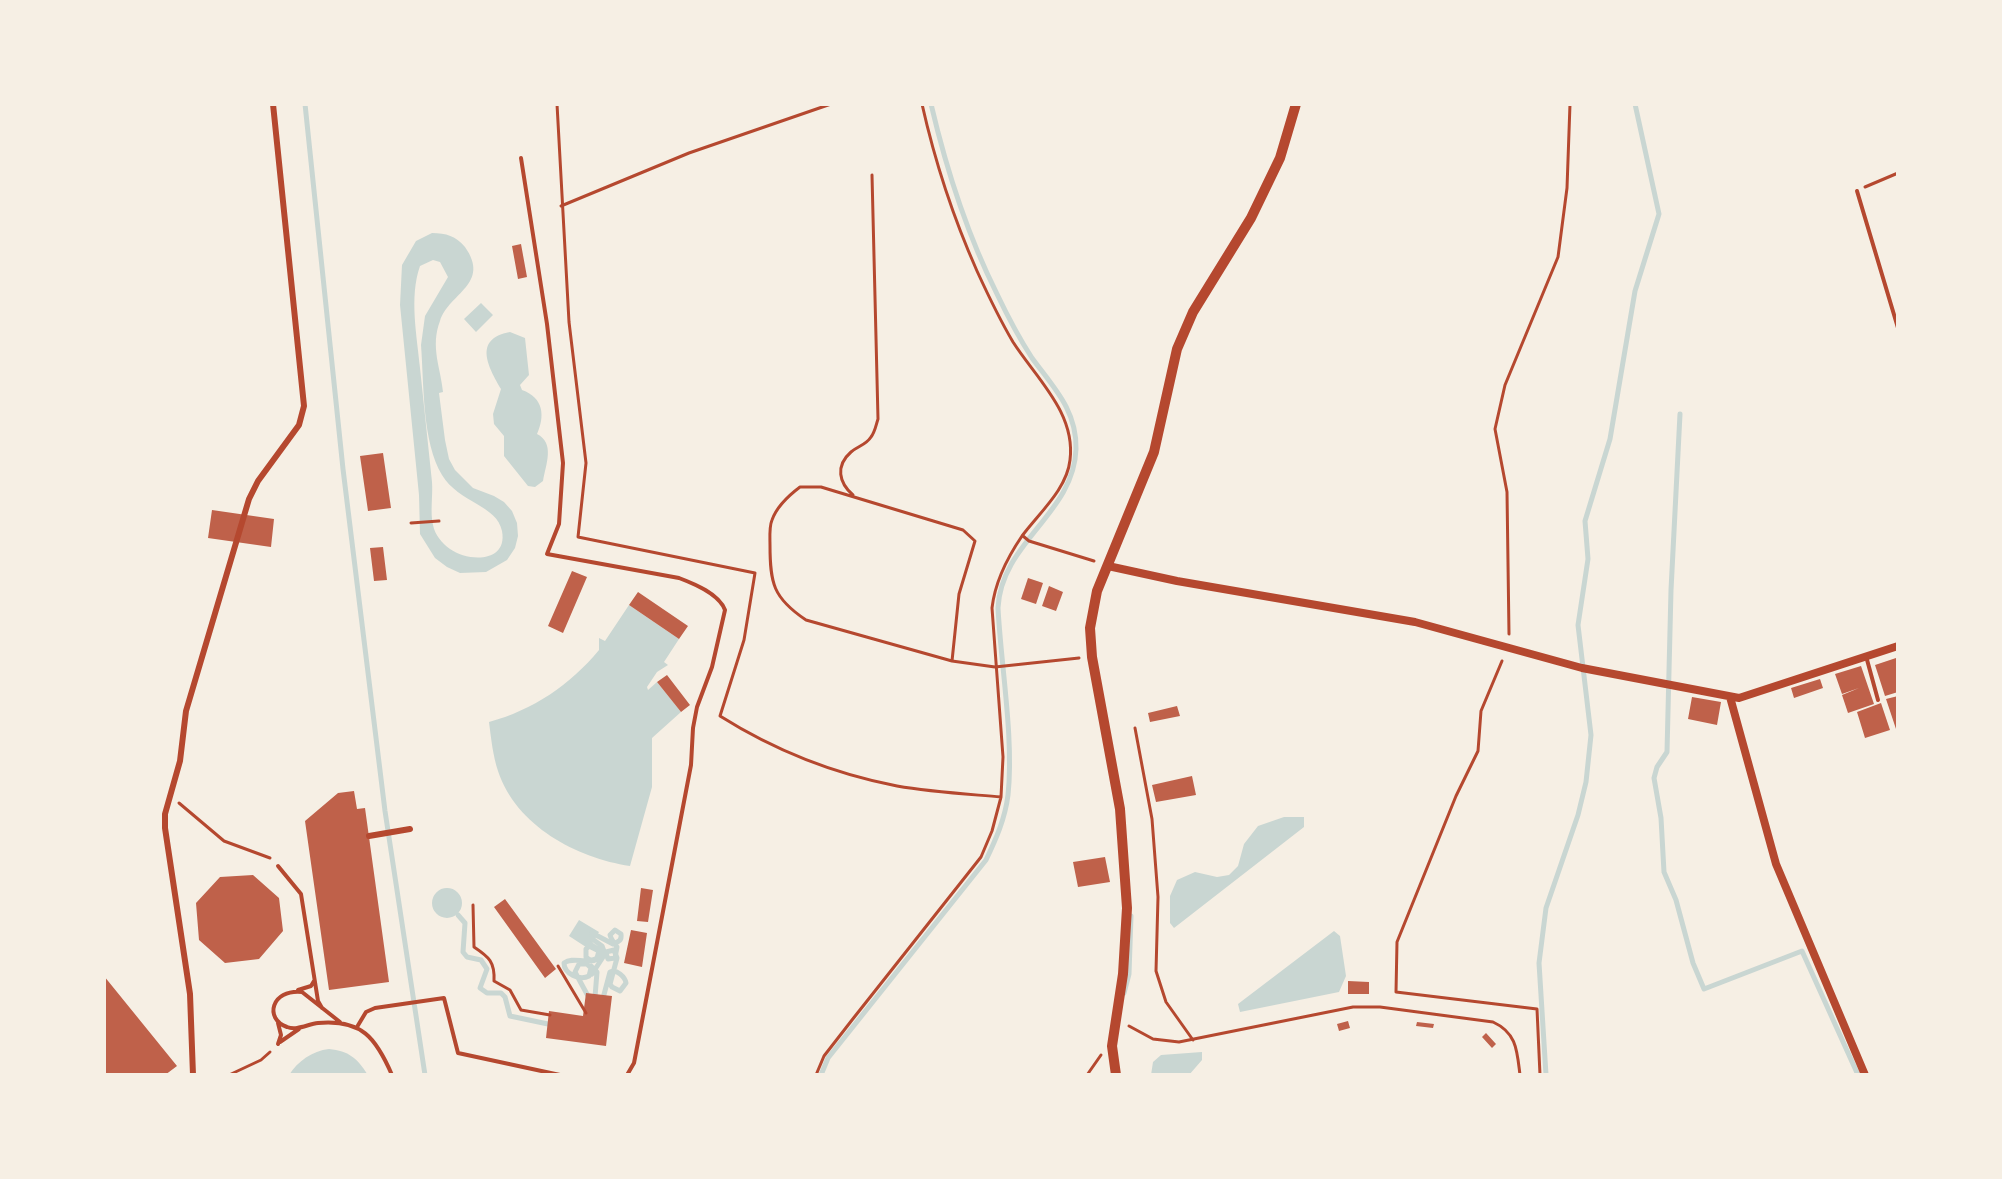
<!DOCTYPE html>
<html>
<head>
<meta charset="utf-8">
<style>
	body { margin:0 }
	#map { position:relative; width:2002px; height:1179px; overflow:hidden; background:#f6efe4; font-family:Karla,sans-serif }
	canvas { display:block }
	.frame { position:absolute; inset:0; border:106px solid #f6efe4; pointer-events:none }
</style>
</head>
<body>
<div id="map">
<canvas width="2002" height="1179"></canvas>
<div class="frame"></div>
</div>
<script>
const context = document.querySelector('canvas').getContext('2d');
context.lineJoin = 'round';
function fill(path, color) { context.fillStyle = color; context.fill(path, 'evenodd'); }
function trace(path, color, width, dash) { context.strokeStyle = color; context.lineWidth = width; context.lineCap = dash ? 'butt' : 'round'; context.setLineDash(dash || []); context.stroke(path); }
const water = new Path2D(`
	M432,233C446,233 456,236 465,247C491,284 449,293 440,321C430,347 441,369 443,392L439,393L445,440L449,459L455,470L473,488L494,496L504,502L512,511L517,523L518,536L515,548L507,560L486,572L460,573L447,567L435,558L420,534L419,495L400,305L402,265L416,241ZM433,260L440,262L448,277L425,316L421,345C424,384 422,442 442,475C459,503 497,505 502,531C508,563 468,562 450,549C442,543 435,535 433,525C430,512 433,496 432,482C428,444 424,406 420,368C417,336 409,297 420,266Z
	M481,303L493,315L476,332L464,319Z
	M510,332L525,338L529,375L520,385L522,390C544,398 545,416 537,434C555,443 546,464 543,481L535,487L528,486L504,456V436L494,424L493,414L501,389C489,368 472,339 510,332Z
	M629,605L679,639L664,662L668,665L657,672L647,687L648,690L657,682L681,712L652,738V787L630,866C577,858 516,826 498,771C493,756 491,738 489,722C533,710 570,685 599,650V638L605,641Z
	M1284,817H1304V827L1174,928L1170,923V896L1177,880L1195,872L1217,877L1229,875L1238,866L1244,844L1258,826Z
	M432 903a15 15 0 1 1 30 0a15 15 0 1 1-30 0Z
	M579,920L599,932L589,949L569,936Z
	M1334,931L1340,936L1346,976L1339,992L1240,1012L1238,1004Z
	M329,1049C349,1051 357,1058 368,1075H289C298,1061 312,1051 329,1049Z
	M1202,1052V1060L1189,1075H1151L1153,1062L1161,1055Z`);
const stream = new Path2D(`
	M305,104L343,469L385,811L425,1075
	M1680,414L1671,590L1667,752L1657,767L1654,778L1661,818L1664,872L1676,900L1693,963L1704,989L1802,951L1858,1075
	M458,915L465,923L463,952L467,957L481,960L487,969L480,988L487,993H501L505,997L510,1016L548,1024
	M592,933L613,944C618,942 622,941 621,934L615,930L610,935C611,939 614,943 617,947L615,958L608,959L606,953
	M591,938L602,946L605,954L592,974
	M587,942L601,951C600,960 592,964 586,957V949L589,946L599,951L597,958C586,965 574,956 564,963C564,974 580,981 589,976L591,968L587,964H579L575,972L588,996
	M591,966L597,972L595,997
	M1124,993L1129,974L1131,916
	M602,1002L610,972C617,969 625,977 626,983L620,991L612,987L610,984L617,958L614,950L606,952
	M821,1075L828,1058L986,860C996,839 1005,819 1008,795C1014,739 1001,666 998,608C1001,542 1074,514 1076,449C1077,410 1053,387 1032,358C1019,338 1007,315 997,294C967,234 946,168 931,104
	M1546,1075L1539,963L1546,908L1578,815L1586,782L1591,735L1578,625L1588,559L1585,521L1610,439L1635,291L1659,214L1635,104`);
const building = new Path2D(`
	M521,244L527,277L518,279L512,246Z
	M383,453L391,508L368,511L360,456Z
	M212,510L274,519L271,547L208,538Z
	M383,547L387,580L374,581L370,548Z
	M572,571L587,577L563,633L548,626Z
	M1028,578L1043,583L1036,604L1021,599Z
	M1049,586L1063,592L1056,611L1042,606Z
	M638,592L688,626L679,639L629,605Z
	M1896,658L1898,692L1885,696L1875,665Z
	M1861,666L1874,704L1848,713L1842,695L1859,688L1842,694L1835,674Z
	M667,675L690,705L681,712L657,682Z
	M1820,679L1823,688L1794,698L1791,688Z
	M1898,696V728L1896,729L1886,699Z
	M1692,697L1721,702L1717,725L1688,719Z
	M1881,703L1890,730L1865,738L1857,712Z
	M1177,706L1180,716L1150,722L1148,713Z
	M1192,776L1196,795L1156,802L1152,785Z
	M354,791L357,809L365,808L389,982L329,990L305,821L338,793Z
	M1105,857L1110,882L1078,887L1073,862Z
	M253,875L279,898L283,931L259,959L225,963L199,940L196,903L220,877Z
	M641,888L653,890L648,922L637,921Z
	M505,899L556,969L545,978L494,907Z
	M631,930L647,933L642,967L624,963Z
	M104,976L177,1066L165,1075H104Z
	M1348,981L1369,982V994H1348Z
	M586,993L612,996L606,1046L546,1038L549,1011L583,1016Z
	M1348,1021L1350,1028L1339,1031L1337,1024Z
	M1417,1022L1434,1024L1433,1028L1416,1026Z
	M1486,1033L1496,1044L1492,1048L1482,1037Z`);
const path = new Path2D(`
	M557,104L569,322L586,463L578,537L755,573L744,640L720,716C774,750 835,774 897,786C931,792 967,794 1001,797
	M1865,187L1898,173
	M561,206L689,153L831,104
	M853,495C839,483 835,466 851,452C858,446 866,445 871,437C875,432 876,425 878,419L872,175
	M411,523L439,521
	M1023,536L1029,541L1094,561
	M1509,634L1507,492L1495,429L1505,385L1558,257L1567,188L1570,104
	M952,661L959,594L975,541L963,530L821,487H800C788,496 777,506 772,520C769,527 770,538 770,545C770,583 773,598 806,620L952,661L995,667L1079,658
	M1502,661L1481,711L1478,751L1456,796L1397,942L1396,992L1537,1009L1540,1075
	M1135,728L1152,819L1158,897L1156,971L1166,1002L1193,1040
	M179,803L224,841L270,858
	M473,905L474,947C489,957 495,962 494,981L510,990L521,1010L550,1015
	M558,966L586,1013
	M1129,1026L1153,1039L1179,1042L1353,1007H1380L1493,1022C1517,1033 1517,1051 1520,1075
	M229,1075L261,1060L270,1052
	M816,1075L824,1056L852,1020L981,857L992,831L1001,797L1003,757L992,608C995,582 1007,558 1022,536C1039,513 1067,489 1070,460C1076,413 1036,378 1013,342C1000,320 988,295 977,271C953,217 935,162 922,104
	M1087,1075L1101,1055`);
const service = new Path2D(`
	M521,158L547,324L563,463L559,524L547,554L679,578C695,584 719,594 725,610L712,667L697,707L693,728L691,765L634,1063L627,1075
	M1857,191L1898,328
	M1866,656L1878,700
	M278,866L301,894L318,1001L322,1008
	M298,990L311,986L314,981
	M340,1022L302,992C271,989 264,1019 287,1027C297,1031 308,1024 318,1023C362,1019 376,1038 392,1075
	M278,1023L281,1035L278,1044
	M357,1027L366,1012L375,1008L444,998L458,1053L560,1075
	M280,1042L299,1029`);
const pedestrian = new Path2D(`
	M369,836L410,829
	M193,1075L190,994L165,828V814L180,761L186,711L249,499L258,481L299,425L304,406L273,104`);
const minor = new Path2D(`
	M1108,566L1177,581L1415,622L1582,668L1739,698L1898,646
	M1730,697L1776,864L1865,1075`);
const tertiary = new Path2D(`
	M1116,1075L1112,1046L1123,974L1127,908L1120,809L1092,657L1090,628L1097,591L1154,452L1177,349L1193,312L1251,218L1280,158L1296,104`);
fill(water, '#c9d6d2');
trace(stream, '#c9d6d2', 5);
fill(building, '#bf614a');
trace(path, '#b5482f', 3);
trace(service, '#b5482f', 4);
trace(pedestrian, '#b5482f', 6);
trace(minor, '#b5482f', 8);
trace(tertiary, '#b5482f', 10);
</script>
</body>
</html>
